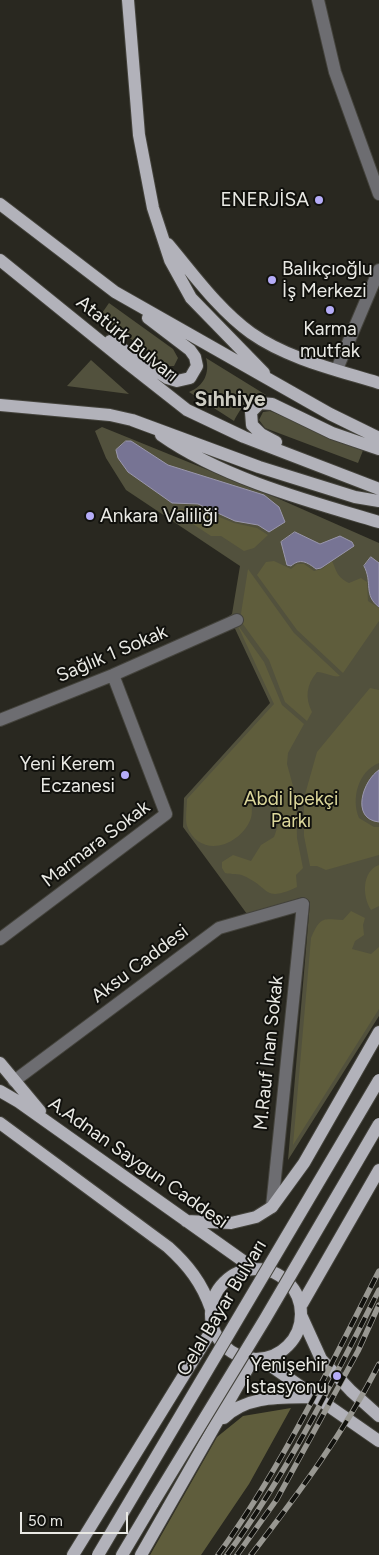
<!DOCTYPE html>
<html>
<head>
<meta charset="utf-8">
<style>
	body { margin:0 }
	#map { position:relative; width:379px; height:1555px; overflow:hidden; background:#292820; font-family:Figtree,sans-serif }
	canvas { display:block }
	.scale { position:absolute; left:20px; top:1512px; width:108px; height:22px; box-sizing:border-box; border:2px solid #eaeae5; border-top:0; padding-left:6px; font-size:15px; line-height:18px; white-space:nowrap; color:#eaeae5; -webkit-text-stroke:4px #11110d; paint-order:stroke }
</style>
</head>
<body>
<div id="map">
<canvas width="379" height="1555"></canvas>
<div class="scale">50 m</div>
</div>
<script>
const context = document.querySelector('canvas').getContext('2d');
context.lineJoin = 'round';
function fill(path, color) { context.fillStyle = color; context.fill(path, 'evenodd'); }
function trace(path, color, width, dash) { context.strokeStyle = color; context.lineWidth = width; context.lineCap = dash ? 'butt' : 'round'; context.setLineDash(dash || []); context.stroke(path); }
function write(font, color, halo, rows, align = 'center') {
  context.font = font + ' Figtree,sans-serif'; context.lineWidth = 4; context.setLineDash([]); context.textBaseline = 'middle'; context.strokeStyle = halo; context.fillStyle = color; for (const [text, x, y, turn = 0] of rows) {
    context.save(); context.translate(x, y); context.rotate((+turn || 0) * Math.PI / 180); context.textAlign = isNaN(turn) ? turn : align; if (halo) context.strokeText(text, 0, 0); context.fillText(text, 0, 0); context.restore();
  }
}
const green = new Path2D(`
	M109,303L173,349L178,358L174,366H169L162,362L100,316Z
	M206,358L266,395C249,398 242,405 234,421L189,392C204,386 210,373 206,358Z
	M91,360L129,394L67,386Z
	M270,411L364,448L358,463L265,428L259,420L263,412Z
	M102,427L277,498L379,543V1016L288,1160L310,902L303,897L247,914L183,827L184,798L270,703L229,616L232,614L240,566L126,490L106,458L95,431Z`);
const forest = new Path2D(`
	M197,508L234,523L257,528L268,535L254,548L244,551L221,536H211L172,510Z
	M274,561L291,569L297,564H304L314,571L322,569L332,561C337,572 337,577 349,583L361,578L367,582L368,601L379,608V621L343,673L297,630L257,575L266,562Z
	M248,569L294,633L340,676C334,678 325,672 317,672C306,685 305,698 312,712L307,721L285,702L269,660L240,620Z
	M237,624L264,662L282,705L304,724L288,753L287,764L296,797L297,838L303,868L296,875L297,887C263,903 271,888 244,876C238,873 232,875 225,873L222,868V862L233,855L251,861L261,845L274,837C282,818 282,798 258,795L252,799C251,805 253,811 251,818C241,846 200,860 187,826C185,819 187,806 187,799L274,704Z
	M370,688L379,690V763C358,771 351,799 359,818L374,827H379V855L326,870L317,866H310L304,836V798L317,752Z
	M379,865V906L371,910C362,896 362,871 379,865Z
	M351,911L365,918L363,925L364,935L355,941L352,949L371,954L379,947V1009L293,1145L311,938C321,916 322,919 343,920Z
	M291,1408L249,1484L201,1555H150L217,1437L243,1416Z`);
const water = new Path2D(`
	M126,441H131L168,465L264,495L279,507L285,522L269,532L258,525L235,521L198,504L172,503L128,472L118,458L116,450Z
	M295,532L320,544L340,536L352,542L354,546L321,568L316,569C307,562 300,558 291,566L287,565L281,542Z
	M371,557L379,563V607C363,595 373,583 364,566Z
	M379,770V822C350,819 363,780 379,770Z`);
const minor = new Path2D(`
	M318,0L335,72L379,194
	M337,369L379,270
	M0,720L113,675L237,620
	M0,939L166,814L113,675
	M14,1081L219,928L303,904L272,1207`);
const major = new Path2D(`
	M128,0L139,135L153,208L170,260L191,298L264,373
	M0,204L115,292L330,414L379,438
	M168,244C194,275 218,309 251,333C288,359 337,370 379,383
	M0,260L126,362L187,410L244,437L379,489
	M110,341L167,378L177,381L190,378L197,366L195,357L190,350L148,318
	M0,405L110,415L132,420L259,467L355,497L379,501
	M161,435C222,478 308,501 379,522
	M276,442L261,434L252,425L251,412L260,403L272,404L332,433L379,449
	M0,1063L40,1111
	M0,1091L19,1102L253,1268
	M0,1123L168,1247C188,1265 202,1283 211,1309
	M186,1221L231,1223L256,1217L272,1207L304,1163L379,1032
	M211 1314a45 45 0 1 1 90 0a45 45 0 1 1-90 0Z
	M302,1304L379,1170
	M301,1315L321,1359L351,1391L379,1416
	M261,1359L379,1441
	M224,1418C248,1394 285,1398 316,1397
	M73,1555L213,1328
	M122,1555L153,1503
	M141,1555L253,1359`);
const rail = new Path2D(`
	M218,1555C282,1467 329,1368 379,1271
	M227,1555C288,1472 333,1381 379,1290
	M237,1555L277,1499L358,1351L379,1305
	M251,1555C298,1494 344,1433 379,1364`);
const majorBridge = new Path2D(`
	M153,1503L265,1319L379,1124
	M98,1555L379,1080`);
const markers = [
	[319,200,5,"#b5acf8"],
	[272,280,5,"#b5acf8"],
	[330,310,5,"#b5acf8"],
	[90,516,5,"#b5acf8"],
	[125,775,5,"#b5acf8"],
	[337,1376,5,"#b5acf8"]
];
const poiNames = [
	["ENERJİSA",309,200],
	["Balıkçıoğlu",282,269,"left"],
	["İş Merkezi",282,291,"left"],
	["Karma",330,329,"center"],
	["mutfak",330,351,"center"],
	["Ankara Valiliği",100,516,"left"],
	["Yeni Kerem",115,764],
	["Eczanesi",115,786],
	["Yenişehir",327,1365],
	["İstasyonu",327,1387]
];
const streetNames = [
	["Atatürk Bulvarı",127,339,39],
	["Sağlık 1 Sokak",112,654,-23],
	["Marmara Sokak",96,844,-37],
	["Aksu Caddesi",140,964,-37],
	["M.Rauf İnan Sokak",269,1053,-84],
	["A.Adnan Saygun Caddesi",138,1163,35],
	["Celal Bayar Bulvarı",222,1308,-59]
];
const parkNames = [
	["Abdi İpekçi",291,799],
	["Parkı",291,821]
];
const quarterNames = [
	["Sıhhiye",230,400]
];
fill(green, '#52513d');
fill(forest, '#5f5d3c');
fill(water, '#777494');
trace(water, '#9a97ac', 1);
trace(minor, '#44433c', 14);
trace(major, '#44433c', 14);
trace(minor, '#6d6d71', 12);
trace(major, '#b2b2ba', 12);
trace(rail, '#999892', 5.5);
trace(rail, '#11110d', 4, [11]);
trace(majorBridge, '#44433c', 14, []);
trace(majorBridge, '#b2b2ba', 12);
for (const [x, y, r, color] of markers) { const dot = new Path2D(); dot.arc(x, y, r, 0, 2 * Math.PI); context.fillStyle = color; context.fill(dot); trace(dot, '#11110d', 2); }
write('19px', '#eaeae5', '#11110d', poiNames, 'right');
write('19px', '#eaeae5', '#11110d', streetNames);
write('19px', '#dcd79b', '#11110d', parkNames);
write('bold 21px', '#cdccc2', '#11110d', quarterNames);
</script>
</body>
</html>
